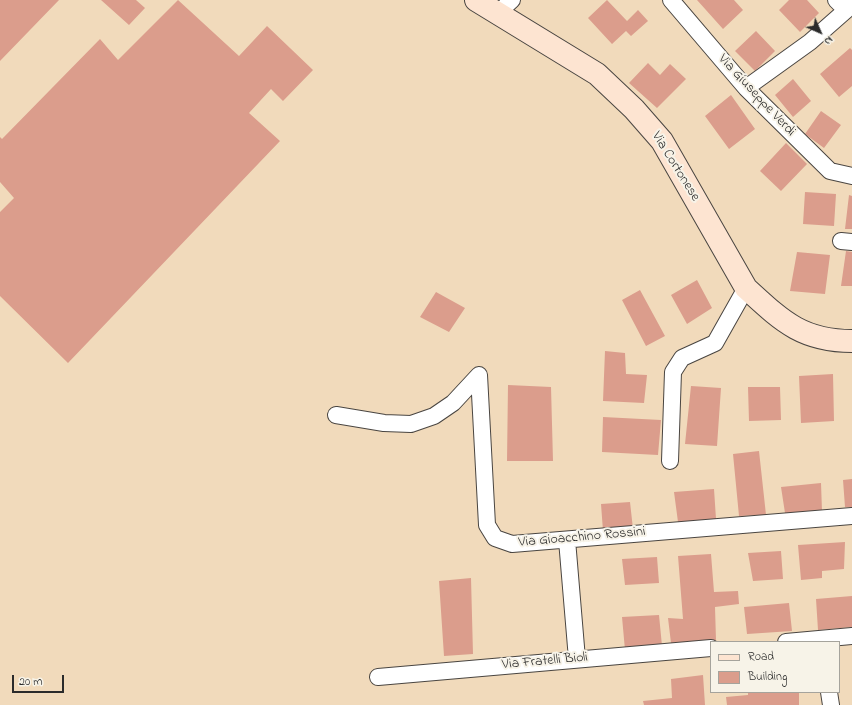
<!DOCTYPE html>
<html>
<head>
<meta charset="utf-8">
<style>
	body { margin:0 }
	#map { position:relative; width:852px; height:705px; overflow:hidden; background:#f1dabb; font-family:"Indie Flower",sans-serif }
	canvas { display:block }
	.legend { position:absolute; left:710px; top:641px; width:130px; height:52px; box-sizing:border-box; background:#f7f3e8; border:1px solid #a5a39c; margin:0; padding:5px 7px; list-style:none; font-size:12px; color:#2b2b2b }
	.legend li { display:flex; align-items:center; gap:8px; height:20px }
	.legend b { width:20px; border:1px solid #a5a39c }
	.north { position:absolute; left:800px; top:12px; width:40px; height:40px; -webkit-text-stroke:3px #f7f3e8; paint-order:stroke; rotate:135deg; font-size:11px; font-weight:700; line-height:16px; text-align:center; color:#2b2b2b }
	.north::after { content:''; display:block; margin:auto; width:14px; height:18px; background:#2b2b2b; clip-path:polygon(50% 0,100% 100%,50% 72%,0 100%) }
	.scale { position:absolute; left:12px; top:675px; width:52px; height:18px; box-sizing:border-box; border:2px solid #2b2b2b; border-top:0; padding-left:5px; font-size:12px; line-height:14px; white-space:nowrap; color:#2b2b2b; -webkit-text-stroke:3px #f7f3e8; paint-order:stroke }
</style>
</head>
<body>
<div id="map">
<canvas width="852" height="705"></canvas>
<ul class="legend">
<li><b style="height:5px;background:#fde4d1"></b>Road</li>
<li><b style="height:11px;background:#db9d8c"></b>Building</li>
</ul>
<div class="north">N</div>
<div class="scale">20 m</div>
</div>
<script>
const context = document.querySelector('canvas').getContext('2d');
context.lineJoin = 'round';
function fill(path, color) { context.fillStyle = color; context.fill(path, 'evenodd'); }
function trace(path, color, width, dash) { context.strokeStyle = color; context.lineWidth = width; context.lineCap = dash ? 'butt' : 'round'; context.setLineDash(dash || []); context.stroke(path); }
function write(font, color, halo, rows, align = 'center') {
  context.font = font + ' "Indie Flower",sans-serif'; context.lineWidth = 4; context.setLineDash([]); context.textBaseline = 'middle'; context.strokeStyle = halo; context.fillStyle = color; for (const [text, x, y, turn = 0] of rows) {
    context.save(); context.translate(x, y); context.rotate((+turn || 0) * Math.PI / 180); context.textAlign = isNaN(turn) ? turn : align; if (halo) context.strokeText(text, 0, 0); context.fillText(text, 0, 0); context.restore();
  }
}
const building = new Path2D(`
	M0,0H59L0,61Z
	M101,0H136L145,8L129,25Z
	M178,0L239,56L267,26L313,70L283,101L271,89L249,113L280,141L68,363L0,296V212L14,198L0,182V137L2,139L100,39L118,60Z
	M607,0L627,21L638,10L648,21L631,36L626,31L612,44L588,18Z
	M697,0H734L743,10L723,29Z
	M789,0H807L819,13L800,32L779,10Z
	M756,31L775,51L755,71L735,51Z
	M850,48L852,50V86L839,97L820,74Z
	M648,63L660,75L670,64L686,79L657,108L629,83Z
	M793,79L811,101L793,117L775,95Z
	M731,95L755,129L729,149L705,116Z
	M821,111L841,125L824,148L805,134Z
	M786,143L807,164L781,191L760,171Z
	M805,192L836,194L834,226L803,224Z
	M849,195L852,196V229H845Z
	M846,251L852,252V286H841Z
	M797,252L830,255L825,294L790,291Z
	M697,280L712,308L687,324L671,295Z
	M640,290L665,336L646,346L622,300Z
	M436,292L465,308L449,332L420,317Z
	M605,351L625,353L626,374L647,375L644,403L603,401Z
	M833,374L834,421L801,423L799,376Z
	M508,385L551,387L553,461H507Z
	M691,386L721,388L717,446L685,444Z
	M748,387H780L781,420L749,421Z
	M603,417L661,420L658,455L602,452Z
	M759,451L766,515L739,516L733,454Z
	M852,479V507H845L843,480Z
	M821,483L822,511L785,513L781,487Z
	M714,489L716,519L678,522L674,492Z
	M630,502L633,529L603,531L601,504Z
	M845,542L844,569L822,571V578L801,580L798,545Z
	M781,551L783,579L753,581L748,553Z
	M711,554L714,592L738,591L739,604L715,607L716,640L671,643L668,618L683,619L678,556Z
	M657,557L659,583L625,585L622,559Z
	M471,578L473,654L444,656L439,581Z
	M852,596V627L818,630L816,599Z
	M789,603L792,631L747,634L744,607Z
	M659,615L662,646L625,650L622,617Z
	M703,675L705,705H644L643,701L672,698L671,679Z
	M748,692H799V705H727L726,697L748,695Z`);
const street = new Path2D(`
	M671,0L746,88L830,171L852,176
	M836,0L846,10
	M498,13L512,0
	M746,88L810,42L852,5
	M841,241L852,242
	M336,415L384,423L411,424L434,416L453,403L479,375L487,525L495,538L512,544L852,516
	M670,461L673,372L682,358L715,343L746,288
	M567,540L577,659
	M786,642L852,636
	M378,677L711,648
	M829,692L831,705`);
const secondary = new Path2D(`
	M476,0L597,74L634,109L662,141L746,288C781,320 801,341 852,341`);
const streetNames = [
	["Via Giuseppe Verdi",756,96,47],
	["Via Cortonese",675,167,58],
	["Via Gioacchino Rossini",582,538,-5],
	["Via Fratelli Bioli",545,662,-5]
];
fill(building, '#db9d8c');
trace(street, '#494541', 18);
trace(secondary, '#494541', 24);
trace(street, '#fff', 16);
trace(secondary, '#fde4d1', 22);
write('14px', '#2b2b2b', '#f7f3e8', streetNames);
</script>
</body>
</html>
